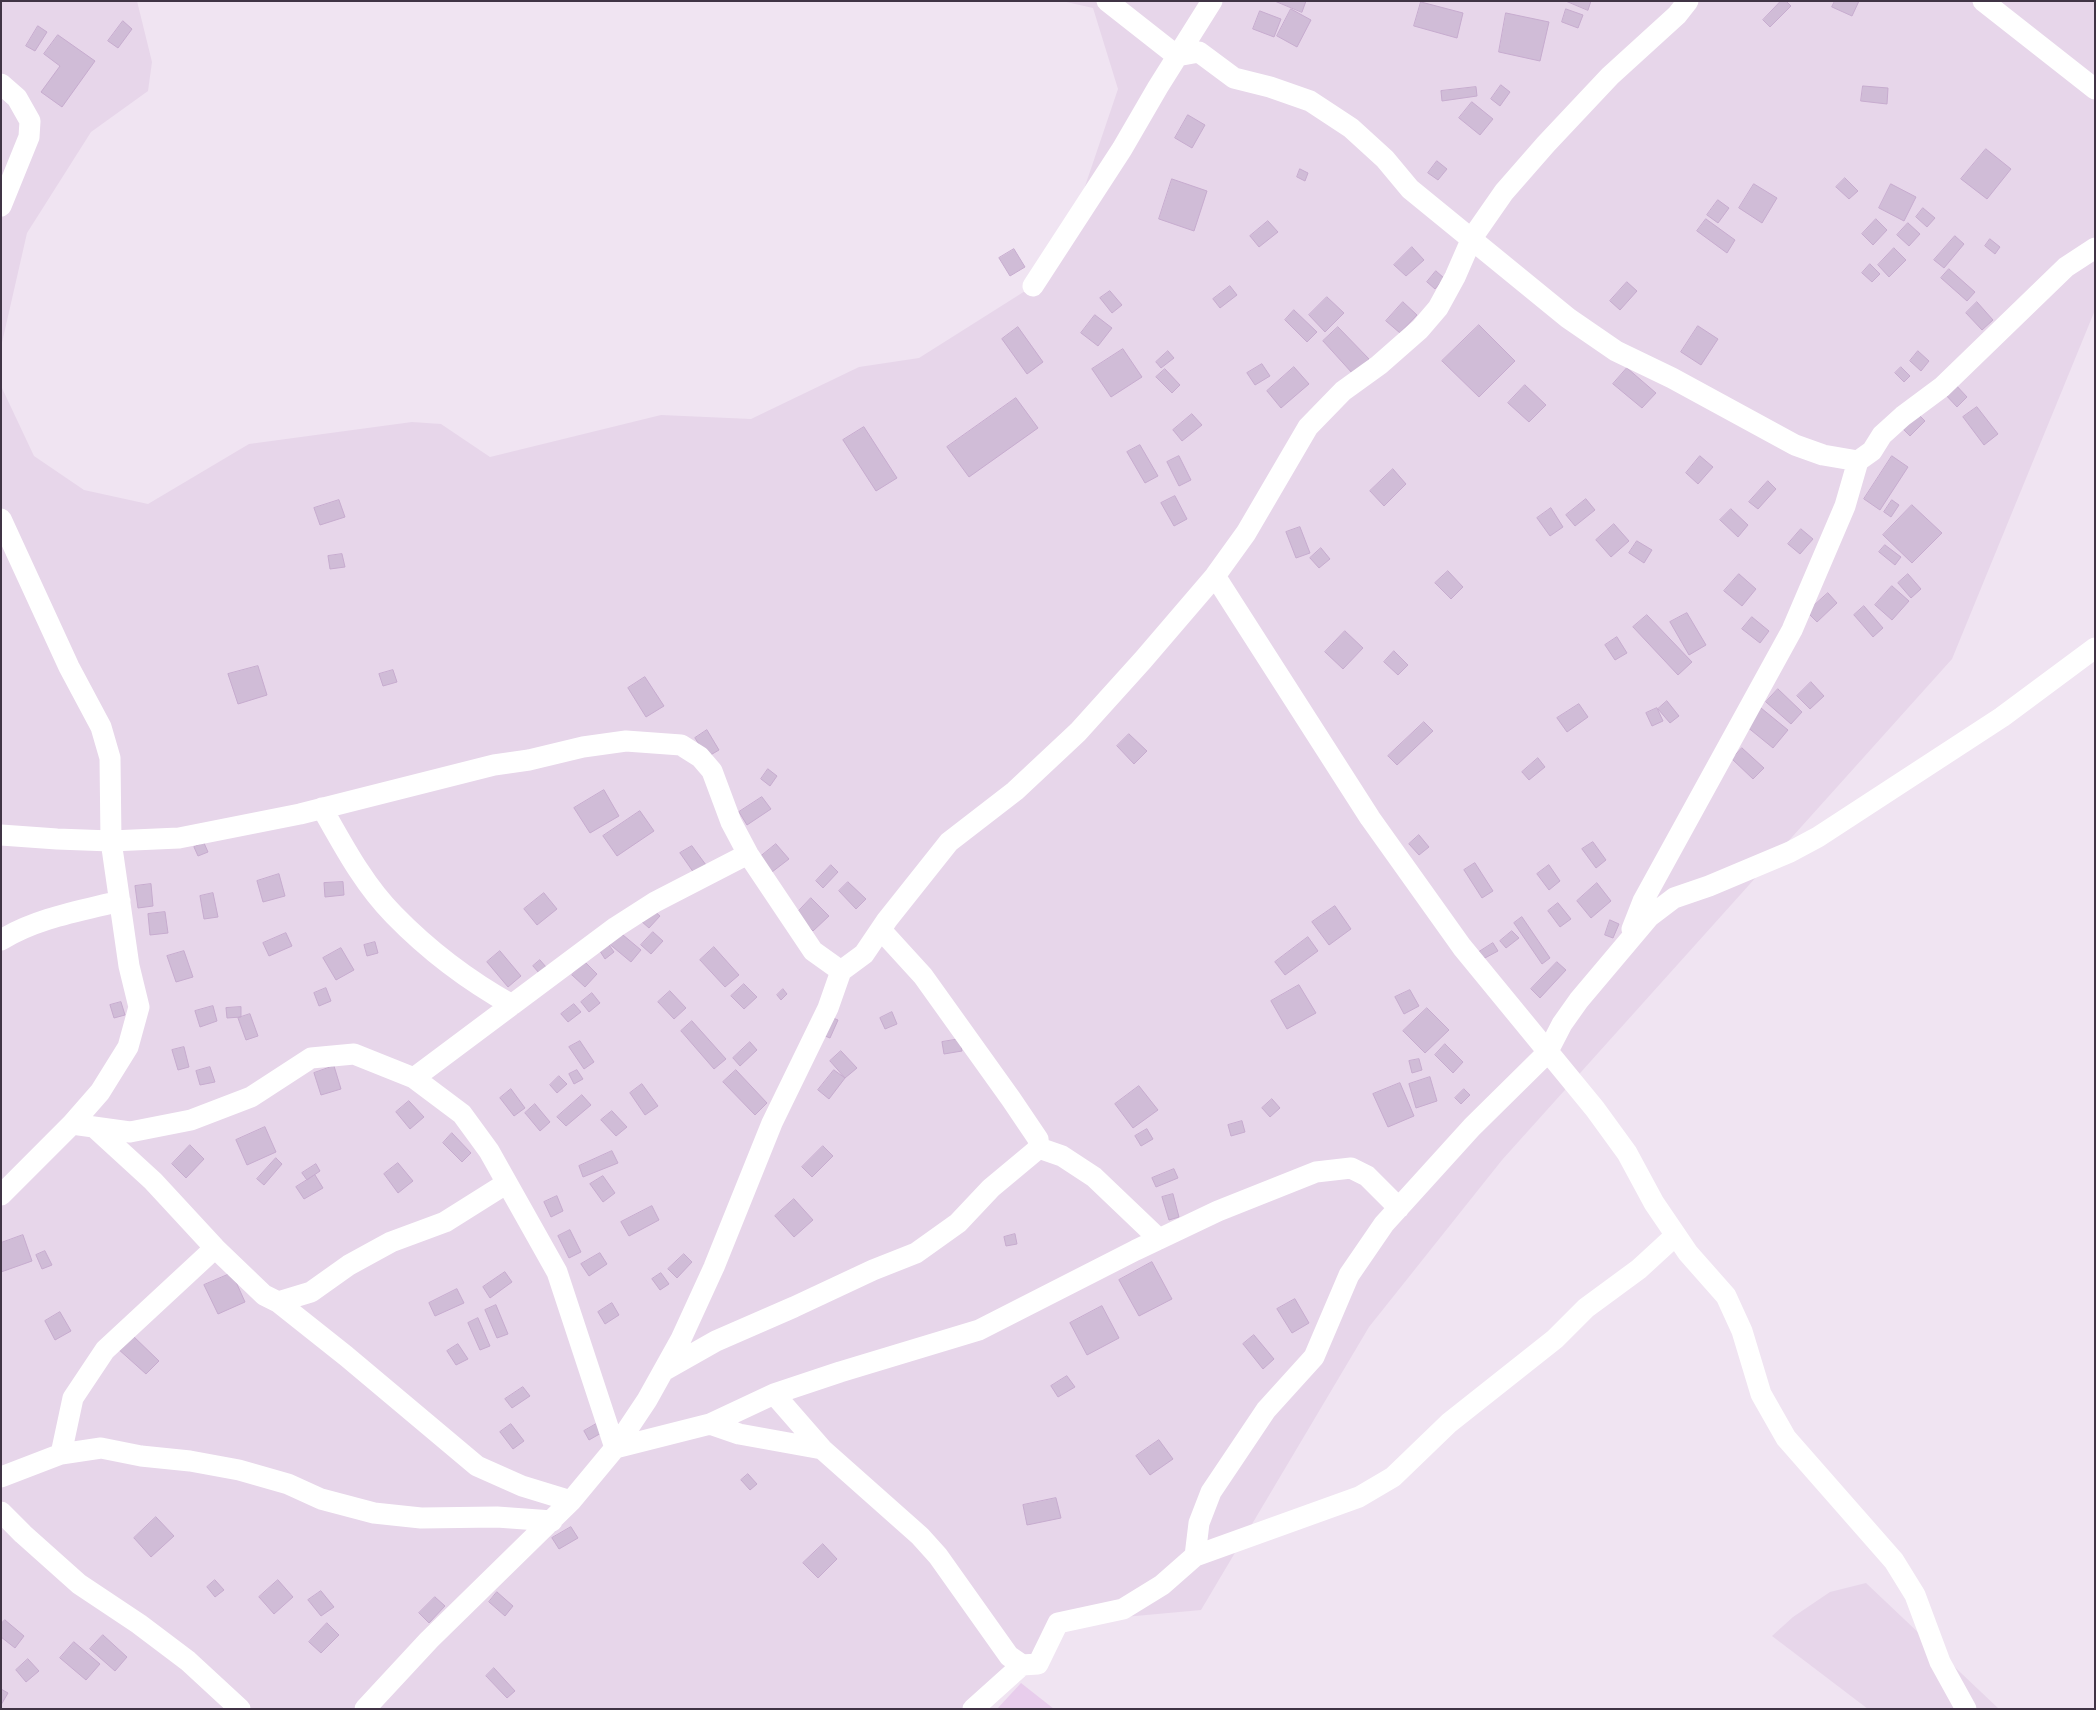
<!DOCTYPE html>
<html>
<head>
<meta charset="utf-8">
<style>
	body { margin:0 }
	#map { position:relative; width:2096px; height:1710px; overflow:hidden; background:#f0e4f2; font-family:"Fira Sans",sans-serif }
	canvas { display:block }
	.frame { position:absolute; inset:0; border:2px solid #403445; pointer-events:none }
</style>
</head>
<body>
<div id="map">
<canvas width="2096" height="1710"></canvas>
<div class="frame"></div>
</div>
<script>
const context = document.querySelector('canvas').getContext('2d');
context.lineJoin = 'round';
function fill(path, color) { context.fillStyle = color; context.fill(path, 'evenodd'); }
function trace(path, color, width, dash) { context.strokeStyle = color; context.lineWidth = width; context.lineCap = dash ? 'butt' : 'round'; context.setLineDash(dash || []); context.stroke(path); }
const residential = new Path2D(`
	M1,1H137L152,62L148,91L91,132L27,233L1,347Z
	M1062,1H2095V310L1952,659L1502,1160L1369,1327L1201,1610L1059,1623L987,1709H1V386L34,456L84,490L148,504L249,444L412,422L441,424L490,457L661,415L751,419L859,367L919,358L1033,286L1080,201L1118,89L1093,8Z
	M1866,1583L1999,1709H1868L1772,1636L1793,1617L1830,1592Z`);
const education = new Path2D(`
	M1021,1683L1054,1709H997Z`);
const building = new Path2D(`
	M1275,1H1306L1302,12Z
	M1566,1H1591L1588,10Z
	M1781,1H1786L1791,6L1770,27L1763,20Z
	M1835,1H1859L1852,16L1832,7Z
	M1421,2L1463,13L1457,38L1414,26Z
	M1291,9L1311,20L1297,47L1277,36Z
	M1566,9L1583,15L1578,28L1562,22Z
	M1260,11L1281,19L1274,37L1253,29Z
	M1506,13L1549,22L1540,61L1499,52Z
	M123,21L132,29L118,48L108,41Z
	M38,26L47,32L35,51L26,46Z
	M58,35L95,61L62,107L41,92L60,66L44,54Z
	M1501,85L1510,92L1500,106L1491,99Z
	M1863,86L1888,88L1887,104L1861,101Z
	M1476,87L1477,96L1442,101L1441,91Z
	M1472,102L1493,119L1480,135L1459,118Z
	M1188,115L1205,125L1192,148L1175,138Z
	M1986,149L2011,169L1987,199L1961,179Z
	M1437,161L1447,169L1438,180L1428,173Z
	M1300,169L1308,173L1305,181L1297,177Z
	M1845,178L1858,191L1849,199L1836,187Z
	M1172,179L1207,191L1194,231L1159,219Z
	M1754,184L1777,198L1762,223L1739,208Z
	M1891,184L1916,197L1904,221L1879,208Z
	M1718,200L1729,208L1718,223L1707,215Z
	M1923,208L1935,218L1927,227L1916,217Z
	M1706,219L1735,240L1727,253L1697,231Z
	M1876,219L1887,230L1873,245L1862,234Z
	M1268,221L1278,232L1259,247L1250,236Z
	M1908,223L1920,234L1909,246L1897,235Z
	M1955,236L1964,244L1944,268L1934,260Z
	M1990,239L2000,247L1995,254L1985,246Z
	M1412,247L1424,260L1406,276L1394,265Z
	M1894,248L1906,260L1889,277L1878,265Z
	M1014,249L1025,267L1010,276L999,258Z
	M1870,264L1880,274L1872,282L1862,273Z
	M1949,269L1975,292L1967,301L1941,278Z
	M1436,271L1444,278L1435,289L1427,282Z
	M1627,282L1637,291L1620,310L1610,301Z
	M1230,286L1237,295L1220,308L1213,299Z
	M1110,291L1122,305L1112,313L1100,298Z
	M1327,297L1344,313L1325,332L1309,315Z
	M1403,302L1417,315L1400,333L1386,321Z
	M1977,302L1993,320L1982,330L1966,313Z
	M1294,310L1317,332L1307,342L1285,320Z
	M1095,315L1112,328L1098,346L1081,333Z
	M1479,325L1515,361L1479,397L1442,361Z
	M1698,326L1718,339L1701,365L1681,352Z
	M1018,327L1043,362L1027,374L1002,339Z
	M1338,327L1369,359L1353,374L1323,341Z
	M1123,349L1142,377L1111,397L1092,369Z
	M1168,351L1174,358L1161,368L1156,362Z
	M1918,351L1929,361L1921,371L1910,361Z
	M1262,364L1270,376L1255,385L1247,373Z
	M1294,367L1309,384L1281,408L1267,391Z
	M1901,367L1910,376L1904,382L1895,373Z
	M1627,368L1656,393L1642,408L1613,384Z
	M1165,369L1180,385L1172,393L1156,377Z
	M1954,383L1967,397L1957,407L1944,393Z
	M1525,385L1546,405L1529,422L1508,403Z
	M1016,398L1038,428L969,477L947,447Z
	M1977,407L1998,434L1984,445L1963,417Z
	M1917,413L1925,421L1910,436L1902,428Z
	M1192,414L1202,425L1182,441L1173,430Z
	M864,427L897,478L876,491L843,440Z
	M1140,445L1158,476L1145,483L1127,452Z
	M1179,456L1191,480L1179,486L1167,462Z
	M1700,456L1713,467L1698,484L1686,473Z
	M1892,456L1908,467L1880,510L1864,499Z
	M1393,469L1406,484L1384,506L1370,491Z
	M1768,481L1776,489L1758,509L1749,502Z
	M1175,496L1187,519L1174,526L1161,503Z
	M1586,499L1595,510L1575,526L1566,515Z
	M339,500L345,517L320,525L314,508Z
	M1892,500L1899,505L1891,517L1884,512Z
	M1912,505L1942,533L1912,563L1883,535Z
	M1551,508L1563,527L1550,536L1537,518Z
	M1731,509L1748,525L1738,537L1720,520Z
	M1614,524L1629,541L1611,557L1596,540Z
	M1300,527L1310,553L1296,558L1286,532Z
	M1801,529L1813,539L1800,554L1788,544Z
	M1637,541L1652,550L1644,563L1629,553Z
	M1885,545L1901,557L1895,565L1879,552Z
	M1321,548L1330,559L1319,568L1310,558Z
	M342,554L345,567L330,569L328,556Z
	M1448,571L1463,587L1451,599L1435,583Z
	M1739,574L1756,589L1742,606L1724,591Z
	M1908,574L1921,589L1911,598L1898,583Z
	M1892,586L1909,601L1892,620L1875,605Z
	M1828,593L1837,603L1817,622L1807,612Z
	M1864,606L1883,628L1873,637L1854,615Z
	M1687,613L1706,645L1689,655L1670,622Z
	M1647,615L1692,662L1678,675L1633,627Z
	M1752,617L1769,631L1760,643L1742,629Z
	M1345,631L1363,648L1343,669L1325,652Z
	M1617,637L1627,653L1615,660L1605,645Z
	M1394,651L1408,665L1398,675L1384,662Z
	M258,666L267,695L238,704L228,674Z
	M393,670L397,682L383,686L379,674Z
	M645,677L664,706L646,717L628,688Z
	M1811,682L1824,696L1810,709L1797,696Z
	M1778,689L1802,712L1791,724L1766,702Z
	M1667,701L1679,716L1670,723L1658,709Z
	M1579,704L1588,717L1567,732L1557,718Z
	M1657,708L1663,721L1652,726L1646,713Z
	M1761,708L1788,730L1773,748L1746,726Z
	M1424,722L1433,731L1397,765L1388,756Z
	M707,730L719,750L707,757L695,738Z
	M1129,734L1147,751L1134,764L1117,746Z
	M1742,748L1764,768L1753,779L1732,759Z
	M1538,758L1545,767L1529,780L1522,772Z
	M768,769L777,776L770,786L761,779Z
	M604,790L619,816L590,833L574,808Z
	M762,797L771,809L747,825L739,812Z
	M640,811L654,831L617,856L603,836Z
	M1419,835L1429,847L1419,855L1409,844Z
	M1593,842L1606,860L1596,868L1582,849Z
	M204,843L208,852L198,856L194,847Z
	M776,844L789,859L772,872L760,857Z
	M692,846L706,865L694,873L680,853Z
	M1475,863L1493,891L1482,898L1464,870Z
	M831,865L838,872L823,888L816,881Z
	M1549,865L1560,881L1549,890L1537,874Z
	M279,874L285,896L263,902L257,881Z
	M343,882L344,895L325,897L324,883Z
	M848,882L866,899L856,909L839,891Z
	M1597,883L1611,901L1591,918L1577,901Z
	M151,884L153,906L138,908L135,886Z
	M213,893L218,917L204,919L200,896Z
	M544,893L557,909L537,925L524,909Z
	M811,898L829,916L813,931L796,914Z
	M1558,903L1571,919L1560,927L1548,911Z
	M1335,906L1351,929L1329,945L1312,922Z
	M652,909L660,916L649,928L641,921Z
	M165,912L168,933L150,935L148,914Z
	M1522,917L1550,958L1542,964L1514,923Z
	M1610,920L1619,924L1613,938L1605,935Z
	M617,930L641,950L631,962L607,942Z
	M1512,931L1519,938L1506,948L1500,941Z
	M653,932L663,941L651,954L641,945Z
	M286,933L292,946L269,956L263,943Z
	M1308,937L1318,951L1285,975L1275,962Z
	M375,942L378,953L367,956L364,945Z
	M607,942L614,952L605,959L598,948Z
	M1493,943L1498,951L1483,959L1479,952Z
	M714,947L739,975L725,987L700,960Z
	M341,948L354,970L336,980L323,958Z
	M184,951L193,977L176,982L167,956Z
	M500,951L521,976L508,987L487,962Z
	M540,960L546,967L539,973L533,966Z
	M585,962L597,974L585,987L572,975Z
	M1557,962L1566,970L1540,998L1531,989Z
	M744,984L757,997L744,1009L731,996Z
	M1299,985L1316,1013L1287,1029L1271,1001Z
	M326,988L331,1001L319,1006L314,993Z
	M783,989L787,994L781,1000L777,995Z
	M1410,990L1419,1006L1404,1014L1395,997Z
	M670,991L686,1008L674,1019L658,1002Z
	M592,993L600,1003L589,1012L581,1002Z
	M121,1002L125,1015L114,1018L110,1005Z
	M574,1004L581,1012L568,1022L561,1014Z
	M213,1006L217,1021L200,1027L195,1011Z
	M241,1007V1017L227,1018L226,1008Z
	M1427,1008L1449,1030L1425,1053L1403,1031Z
	M892,1012L897,1024L885,1029L880,1018Z
	M250,1014L258,1036L246,1040L238,1018Z
	M828,1016L838,1020L830,1038L820,1034Z
	M692,1021L726,1059L714,1069L681,1031Z
	M960,1039L962,1051L944,1054L942,1042Z
	M580,1041L594,1062L584,1069L569,1047Z
	M750,1042L757,1050L740,1066L733,1058Z
	M1445,1044L1463,1062L1453,1073L1435,1055Z
	M184,1047L189,1067L178,1070L172,1050Z
	M841,1051L857,1068L845,1078L830,1061Z
	M1419,1059L1422,1070L1412,1073L1409,1061Z
	M334,1066L341,1089L321,1095L314,1073Z
	M210,1067L215,1082L200,1085L196,1071Z
	M577,1070L583,1079L574,1084L569,1074Z
	M736,1070L767,1103L755,1115L723,1082Z
	M834,1070L845,1078L829,1099L818,1090Z
	M559,1076L567,1084L557,1093L550,1085Z
	M1430,1077L1437,1101L1416,1108L1409,1084Z
	M1400,1083L1414,1116L1388,1127L1373,1094Z
	M642,1084L658,1106L645,1115L630,1093Z
	M1139,1086L1158,1110L1133,1128L1115,1104Z
	M511,1089L525,1108L514,1116L500,1098Z
	M1464,1089L1470,1095L1461,1104L1455,1098Z
	M582,1095L591,1105L566,1126L557,1117Z
	M1272,1099L1280,1108L1270,1117L1262,1108Z
	M409,1101L424,1117L410,1129L396,1112Z
	M535,1104L550,1122L540,1131L525,1113Z
	M612,1111L627,1127L616,1136L601,1120Z
	M1242,1121L1245,1132L1231,1136L1228,1125Z
	M265,1127L276,1152L247,1165L236,1140Z
	M1147,1129L1153,1139L1141,1146L1135,1136Z
	M452,1133L471,1153L462,1162L443,1143Z
	M190,1145L204,1159L186,1178L172,1164Z
	M823,1146L833,1156L812,1177L802,1167Z
	M612,1151L618,1163L583,1177L579,1166Z
	M276,1158L282,1164L264,1185L257,1179Z
	M398,1163L413,1181L398,1193L384,1174Z
	M316,1164L320,1171L307,1180L302,1173Z
	M1174,1169L1178,1178L1156,1187L1152,1178Z
	M315,1175L323,1188L304,1199L296,1187Z
	M603,1176L615,1193L603,1202L590,1184Z
	M1173,1194L1179,1217L1169,1220L1162,1197Z
	M557,1196L563,1211L551,1217L544,1202Z
	M794,1199L813,1220L794,1237L775,1216Z
	M652,1206L659,1220L629,1236L621,1222Z
	M570,1230L581,1252L569,1258L558,1236Z
	M1015,1234L1017,1244L1006,1246L1004,1237Z
	M23,1235L32,1261L1,1272V1243Z
	M45,1251L52,1265L42,1269L36,1255Z
	M600,1253L607,1264L589,1276L581,1264Z
	M684,1254L692,1262L677,1278L668,1269Z
	M1152,1262L1172,1299L1139,1316L1119,1280Z
	M505,1272L512,1282L490,1298L483,1287Z
	M232,1273L245,1302L218,1314L204,1285Z
	M661,1273L669,1284L660,1290L652,1279Z
	M457,1289L464,1303L435,1316L429,1303Z
	M1295,1299L1309,1323L1292,1333L1277,1309Z
	M612,1303L619,1315L605,1324L598,1312Z
	M496,1305L508,1334L497,1338L485,1310Z
	M1102,1306L1119,1338L1087,1355L1070,1323Z
	M60,1312L71,1331L55,1340L45,1321Z
	M478,1318L490,1346L480,1350L468,1323Z
	M131,1334L159,1361L146,1374L117,1348Z
	M1254,1335L1274,1359L1263,1369L1243,1344Z
	M458,1344L468,1359L456,1365L447,1351Z
	M1067,1376L1075,1387L1058,1397L1051,1386Z
	M523,1387L530,1396L512,1408L505,1399Z
	M598,1423L603,1432L589,1440L584,1431Z
	M511,1424L524,1441L513,1449L500,1432Z
	M1159,1440L1173,1459L1150,1475L1136,1456Z
	M748,1474L757,1484L750,1490L741,1480Z
	M1056,1498L1061,1518L1027,1525L1023,1505Z
	M156,1517L174,1536L151,1557L134,1538Z
	M571,1527L578,1538L559,1549L552,1538Z
	M823,1544L837,1559L818,1578L803,1563Z
	M215,1580L224,1590L215,1597L207,1587Z
	M278,1580L293,1597L274,1614L259,1597Z
	M321,1591L334,1607L321,1616L308,1600Z
	M497,1592L513,1606L505,1616L489,1602Z
	M435,1597L445,1606L429,1623L419,1613Z
	M5,1620L24,1636L15,1648L1,1637V1624Z
	M327,1623L339,1635L321,1653L309,1642Z
	M103,1635L127,1657L115,1671L90,1649Z
	M74,1642L100,1664L86,1680L60,1658Z
	M28,1659L39,1671L26,1682L16,1670Z
	M494,1668L515,1691L507,1698L486,1676Z
	M1,1689L8,1693L1,1705Z`);
const minor = new Path2D(`
	M1107,1L1177,56
	M1983,1L2095,89
	M1177,56L1199,52L1234,78L1270,87L1310,101L1351,128L1385,159L1410,189L1568,318L1616,351L1672,378L1795,445L1823,455L1858,461
	M1,84L17,98L30,121L29,137L1,206
	M1033,286L1122,149L1158,87L1212,1
	M1,519L69,667L101,727L110,758L111,841L129,966L139,1007L128,1047L100,1092L72,1124L1,1195
	M1215,576L1370,818L1462,947L1595,1109L1627,1153L1654,1203L1688,1253L1726,1296L1742,1331L1761,1394L1786,1438L1894,1561L1915,1595L1940,1662L1966,1709
	M322,808C343,845 364,885 394,915C429,951 469,981 512,1005
	M1,835L57,839L111,841L179,838L300,814L494,765L529,760L583,747L626,741L681,745L700,757L712,771L731,822L748,854L813,951L841,971
	M1632,929L1643,901L1792,630L1845,506L1858,461L1872,451L1882,435L1903,416L1942,387L2066,267L2095,248
	M1,940C37,918 80,911 120,901
	M414,1078L616,927L655,902L748,854
	M72,1124L130,1132L191,1120L251,1097L311,1058L354,1054L414,1078L462,1114L489,1151L557,1272L615,1448
	M94,1127L153,1181L215,1248L264,1295L278,1302L346,1356L477,1466L522,1486L571,1501
	M1039,1148L1062,1156L1094,1177L1159,1239
	M278,1302L311,1292L349,1265L391,1242L445,1222L507,1183
	M663,1371L716,1341L794,1307L873,1270L916,1253L958,1223L991,1188L1039,1148L1038,1139L1011,1099L923,976L881,930
	M774,1394L822,1449L920,1536L938,1556L1009,1656L1022,1665
	M710,1424L739,1434L822,1449
	M615,1448L710,1424L774,1394L840,1372L979,1330L1136,1250L1218,1211L1316,1172L1351,1168L1367,1176L1399,1208
	M61,1454L73,1398L105,1350L215,1248
	M1,1477L61,1454L101,1448L141,1456L190,1461L239,1470L288,1484L321,1499L374,1513L421,1518L497,1517L552,1521
	M1,1512L23,1534L79,1584L139,1624L188,1661L240,1709
	M1195,1556L1199,1523L1211,1492L1266,1410L1314,1357L1349,1275L1384,1224L1472,1127L1547,1053L1562,1024L1579,1000L1649,917L1674,898L1709,886L1790,852L1818,837L2002,717L2095,648
	M365,1709L429,1640L571,1501L615,1448L647,1400L681,1339L714,1267L772,1123L828,1008L841,971L864,954L887,920L949,842L1015,791L1078,732L1143,660L1215,576L1246,533L1308,427L1343,391L1379,365L1420,329L1438,308L1455,277L1472,238L1504,192L1546,144L1610,76L1677,15L1688,1
	M973,1709L1022,1665L1038,1664L1058,1623L1123,1609L1162,1585L1195,1556L1359,1497L1393,1477L1449,1423L1555,1339L1586,1308L1639,1269L1676,1235`);
fill(residential, '#e7d6ea');
fill(education, '#e8cdec');
fill(building, '#d0bcd7');
trace(building, '#c7accf', 1);
trace(minor, '#fff', 21);
</script>
</body>
</html>
